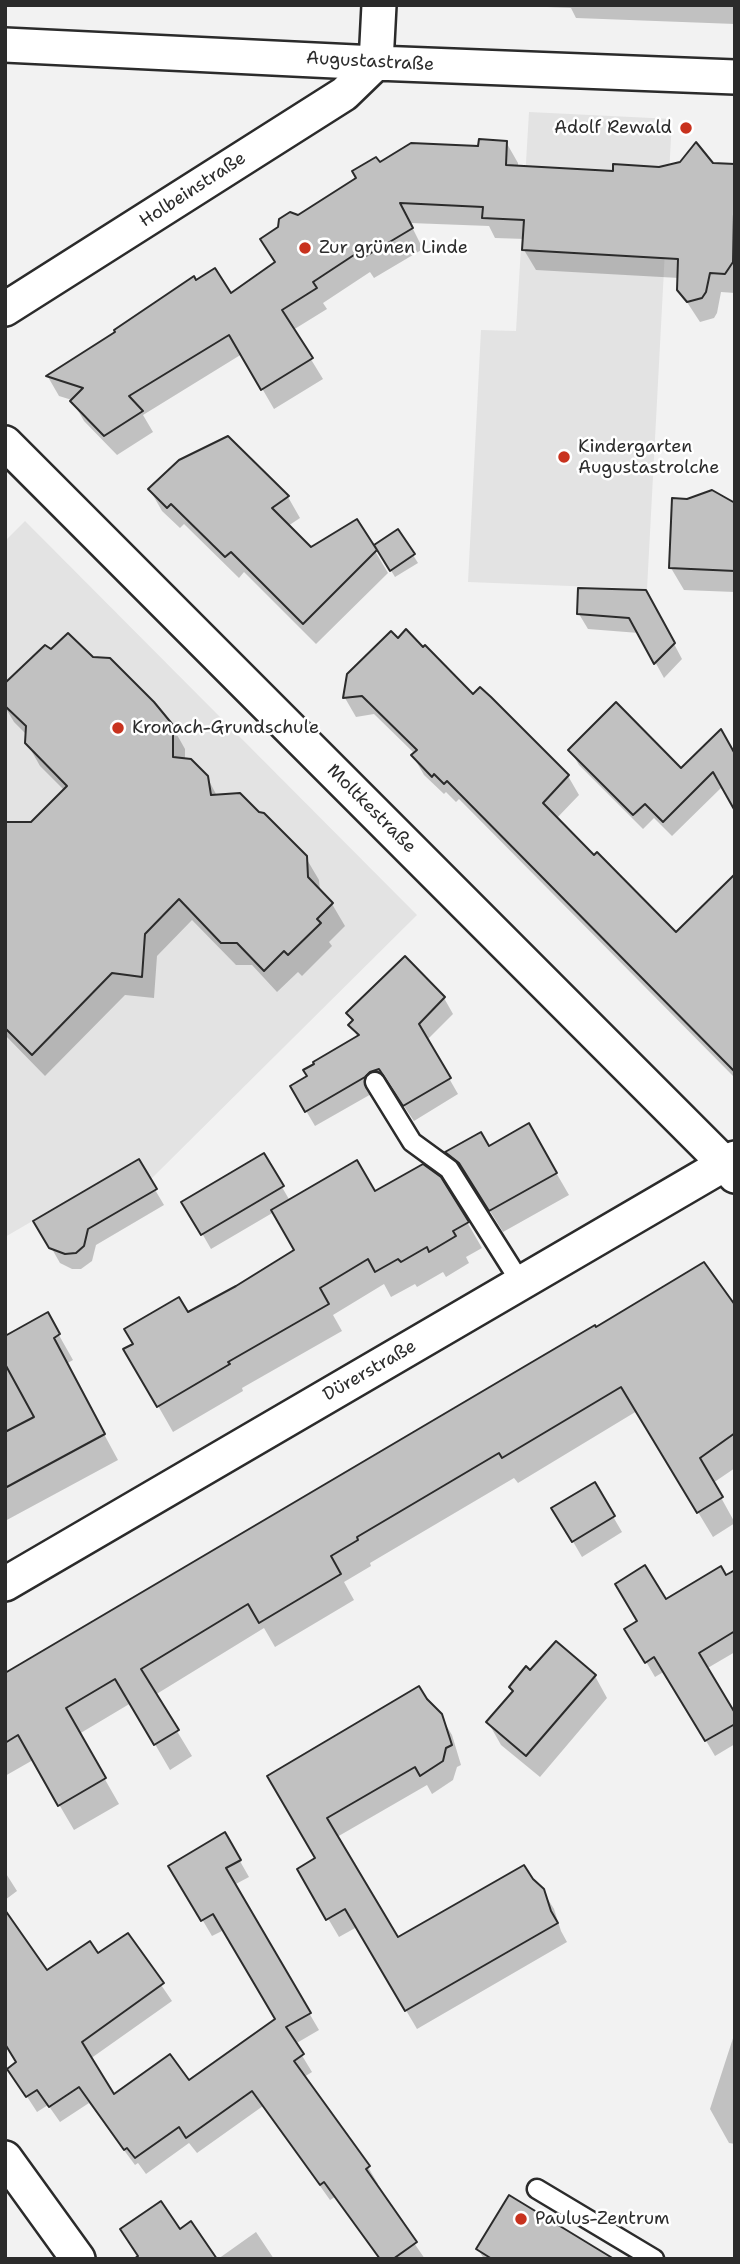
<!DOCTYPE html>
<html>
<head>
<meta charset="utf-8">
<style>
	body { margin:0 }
	#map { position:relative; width:740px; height:2264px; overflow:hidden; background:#f2f2f2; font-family:"Shantell Sans",sans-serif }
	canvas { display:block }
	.frame { position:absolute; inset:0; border:7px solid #2b2b2b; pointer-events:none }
</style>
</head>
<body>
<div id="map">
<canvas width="740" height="2264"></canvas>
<div class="frame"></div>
</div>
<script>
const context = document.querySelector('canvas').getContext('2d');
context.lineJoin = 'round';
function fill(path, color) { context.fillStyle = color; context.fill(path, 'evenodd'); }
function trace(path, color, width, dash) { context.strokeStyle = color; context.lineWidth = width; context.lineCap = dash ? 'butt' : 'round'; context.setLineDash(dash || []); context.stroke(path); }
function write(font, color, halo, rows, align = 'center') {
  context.font = font + ' "Shantell Sans",sans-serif'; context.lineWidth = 5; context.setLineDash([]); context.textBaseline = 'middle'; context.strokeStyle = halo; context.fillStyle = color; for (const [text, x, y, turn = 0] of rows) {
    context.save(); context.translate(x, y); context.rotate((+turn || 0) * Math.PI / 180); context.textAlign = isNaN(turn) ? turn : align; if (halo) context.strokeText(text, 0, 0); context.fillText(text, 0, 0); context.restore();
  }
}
const built = new Path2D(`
	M529,112L672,119L647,589L468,582L481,330L516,331Z
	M25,521L417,915L151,1179L139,1159L5,1237V541Z`);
const shadow = new Path2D(`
	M498,5H735V24L576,18L571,8Z
	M506,142L518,163V167L615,173L712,165L735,166V293L721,292L717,313L714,318L700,322L679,290V278L536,270L524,250L525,239L495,238L489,226L410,223L423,249L374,278L370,272L323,303L327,309L293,330L323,379L274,409L242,354L143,415L153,432L117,455L84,421L72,400L59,396L48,377L196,282L230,295L276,263L298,217L380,164Z
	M228,438L288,497L300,518L288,526L311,549L375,551L388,573L316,644L244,572L239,578L184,524L180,528L162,511L150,490Z
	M730,502L735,503V592L684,590L671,568Z
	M398,531L418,563L395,577L376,546Z
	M655,608L682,659L664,678L639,633L588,629L579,614Z
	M51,652L92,659L172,726L185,749V760L207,777L217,796L306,858L319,880L320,891L332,904L345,926L329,942L332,946L302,976L298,972L277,992L252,965H236L192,920L157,956L154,998L125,995L45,1076L5,1035V824H32L65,791L40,766L27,743V735L14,722L5,707V696Z
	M348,675L473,697L568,776L579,795L556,819L676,934L735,906V1078L459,799L456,802L446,792L444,794L424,775L413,756L415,754L374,714L356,717L345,698Z
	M720,732L723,786L672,836L654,818L643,829L579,765L570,750L681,771Z
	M405,959L444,998L453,1014L427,1040L458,1094L414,1121L389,1084L378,1087L373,1093L315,1126L292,1087L309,1077L358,1038L351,1025L353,1022L349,1014Z
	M529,1126L569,1195L503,1232L474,1185L460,1174L447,1152L489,1149Z
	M264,1156L290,1201L375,1193L467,1222L482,1248L466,1257L469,1263L446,1277L443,1272L417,1287L415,1284L391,1297L384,1284L333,1315L342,1331L242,1388L243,1391L173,1432L126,1350L237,1287L296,1251L274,1212L211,1249L184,1202Z
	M138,1161L164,1205L96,1245L92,1261L81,1269H72L60,1263L36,1221Z
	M735,1308V1468L713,1483L735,1523L713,1537L637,1411L518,1483L514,1478L370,1563L371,1566L344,1582L354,1600L275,1647L264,1628L155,1695L192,1756L170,1770L131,1703L79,1734L119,1804L74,1830L33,1760L5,1776V1675Z
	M47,1314L73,1360L66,1364L118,1460L5,1521V1338Z
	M594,1484L622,1532L582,1557L554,1509Z
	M725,1577L735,1580V1652L706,1669L735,1716V1744L715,1756L665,1671L655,1677L627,1629L665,1602Z
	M531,1673L595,1676L607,1698L540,1777L501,1745L488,1722L514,1693L511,1687Z
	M425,1700L440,1715L452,1735L461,1765L457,1767L453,1780L432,1794L427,1785L337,1837L397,1940L542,1890L554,1909L561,1931L567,1942L417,2029L357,1927L339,1937L310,1888L317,1859L269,1776Z
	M225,1835L249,1877L234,1885L319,2030L295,2044L312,2072L304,2077L368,2167L378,2184L375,2186L425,2259H379L335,2197L330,2200L263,2106L197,2153L189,2143L146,2174L138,2163L135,2165L89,2103L60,2122L48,2105L37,2112L9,2069L18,2063L47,1972L98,1955L127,1935L172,2001L90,2059L113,2097L188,2082L277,2019L224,1930L212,1936L171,1867Z
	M5,1872L17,1891L5,1900Z
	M735,2032V2144L729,2143L710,2109Z
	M256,2232L274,2259H218Z
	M478,2249L595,2259H484Z`);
const building = new Path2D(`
	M479,139L507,141L506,165L613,171V164L659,167L680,162L696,142L713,163L735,164L733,262L725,274L710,273L706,292L702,298L687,302L677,290L678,259L522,250L524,220L482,218L483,207L400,203L413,228L361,259L357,253L313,282L317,288L282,310L313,358L261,390L229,335L129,396L143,411L104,436L70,401L83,388L46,376L115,332L114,330L194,276L196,280L215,268L231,293L275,262L260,239L278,227L279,219L290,212L298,215L356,178L352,171L376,157L380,162L411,143L478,146Z
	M228,436L289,496L272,508L311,547L357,519L377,550L303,624L231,552L225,557L171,504L167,508L148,489L179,460Z
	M712,490L735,503V571L669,568L672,498L687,499Z
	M398,529L415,554L390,571L374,545Z
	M578,588L646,590L675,643L654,664L629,618L577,614Z
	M406,629L423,647L425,645L473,694L480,687L491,697L569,775L543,803L594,855L597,852L676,932L735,874V1072L447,781L444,784L434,774L432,777L411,755L417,750L362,696L343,698L347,674L391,631L398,638Z
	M68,633L93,657L110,658L154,702L173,725V757L191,759L208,776L211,795L240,793L259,812L264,813L307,856L308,877L333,903L317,919L321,923L288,955L284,951L264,971L237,943H221L179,899L145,934L142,977L112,973L32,1055L5,1028V822H31L67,786L25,743L26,726L5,706V683L45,645L51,649Z
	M616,702L681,768L721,729L735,754V811L713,772L663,822L645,804L633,815L568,750Z
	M405,956L445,997L419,1024L451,1078L403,1106L379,1069L370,1072L365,1077L305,1112L290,1086L307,1076L303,1070L314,1064L313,1062L359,1035L348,1025L353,1020L346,1013Z
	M529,1123L557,1173L489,1211L459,1163L445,1152L481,1132L489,1146Z
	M264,1153L284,1186L201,1235L181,1202Z
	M139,1159L157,1189L88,1229L84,1246L76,1253L65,1254L49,1248L33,1221Z
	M357,1160L375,1191L423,1164L441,1177L469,1222L453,1231L456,1236L429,1252L427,1247L401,1262L398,1259L375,1272L368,1259L320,1288L329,1304L228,1362L230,1364L157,1407L123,1349L133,1344L124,1329L179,1297L188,1312L236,1286L294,1250L271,1210Z
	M704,1262L735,1305V1433L700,1458L723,1497L697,1513L621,1387L502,1458L499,1453L357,1537L358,1540L331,1556L341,1574L259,1623L248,1604L141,1669L179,1730L154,1745L115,1679L66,1708L106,1778L58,1806L18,1735L5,1743V1673L527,1365L595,1325L596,1327Z
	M48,1312L60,1334L54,1338L105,1434L5,1488V1432L34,1417L5,1364V1336Z
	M595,1482L615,1516L572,1542L551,1508Z
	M645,1565L666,1599L721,1566L726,1575L735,1570V1631L699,1653L735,1713V1724L705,1741L654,1657L645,1663L624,1629L637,1621L615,1584Z
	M556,1641L596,1675L526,1756L486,1722L513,1691L509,1687L526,1666L530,1670Z
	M419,1686L427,1699L442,1714L452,1745L446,1748L443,1761L420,1776L415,1767L327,1818L398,1937L524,1865L533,1879L544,1889L551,1911L558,1923L405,2011L345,1909L326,1920L297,1869L315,1858L267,1776Z
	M225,1832L241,1860L226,1868L311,2013L286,2027L304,2054L294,2061L370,2166L366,2169L417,2242L393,2259H380L324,2182L320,2185L252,2091L186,2138L179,2127L135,2158L127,2148L124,2150L79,2087L49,2107L37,2090L26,2097L7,2069L16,2062L5,2044V1910L47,1970L90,1941L98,1953L128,1933L164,1983L82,2042L114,2094L170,2054L189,2080L275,2019L213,1914L201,1921L168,1866Z
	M509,2195L614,2259H492L476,2249Z
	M161,2201L180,2229L191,2221L217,2259H134L138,2256L120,2229Z`);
const service = new Path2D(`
	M375,1082L412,1142L449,1169L521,1283
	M537,2189L654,2259`);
const minor = new Path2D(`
	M5,45L376,63L735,77
	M376,63L379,5
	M5,309L344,94L376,63
	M5,443L725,1164L735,1176
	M5,1584L735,1158
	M5,2158L78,2259`);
const markers = [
	[686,128,7,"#c8321e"],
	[305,248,7,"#c8321e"],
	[564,457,7,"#c8321e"],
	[118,728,7,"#c8321e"],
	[521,2219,7,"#c8321e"]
];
const streetNames = [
	["Augustastraße",370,62,3],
	["Holbeinstraße",193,190,-33],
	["Moltkestraße",371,809,45],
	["Dürerstraße",370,1371,-30]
];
const poiNames = [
	["Adolf Rewald",672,128,"right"],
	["Zur grünen Linde",319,248],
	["Kindergarten",578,447],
	["Augustastrolche",578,468],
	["Kronach-Grundschule",132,728],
	["Paulus-Zentrum",535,2219]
];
fill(built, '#e3e3e3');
fill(shadow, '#0003');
fill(building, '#c1c1c1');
trace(building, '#2b2b2b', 2);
trace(service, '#2b2b2b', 23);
trace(minor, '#2b2b2b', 38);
trace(service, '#fff', 18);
trace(minor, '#fff', 33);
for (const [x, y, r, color] of markers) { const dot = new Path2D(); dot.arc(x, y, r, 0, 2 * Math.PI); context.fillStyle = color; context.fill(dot); trace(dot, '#fff', 2.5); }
write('18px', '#2b2b2b', '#fff', streetNames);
write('18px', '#2b2b2b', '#fff', poiNames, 'left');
</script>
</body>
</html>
